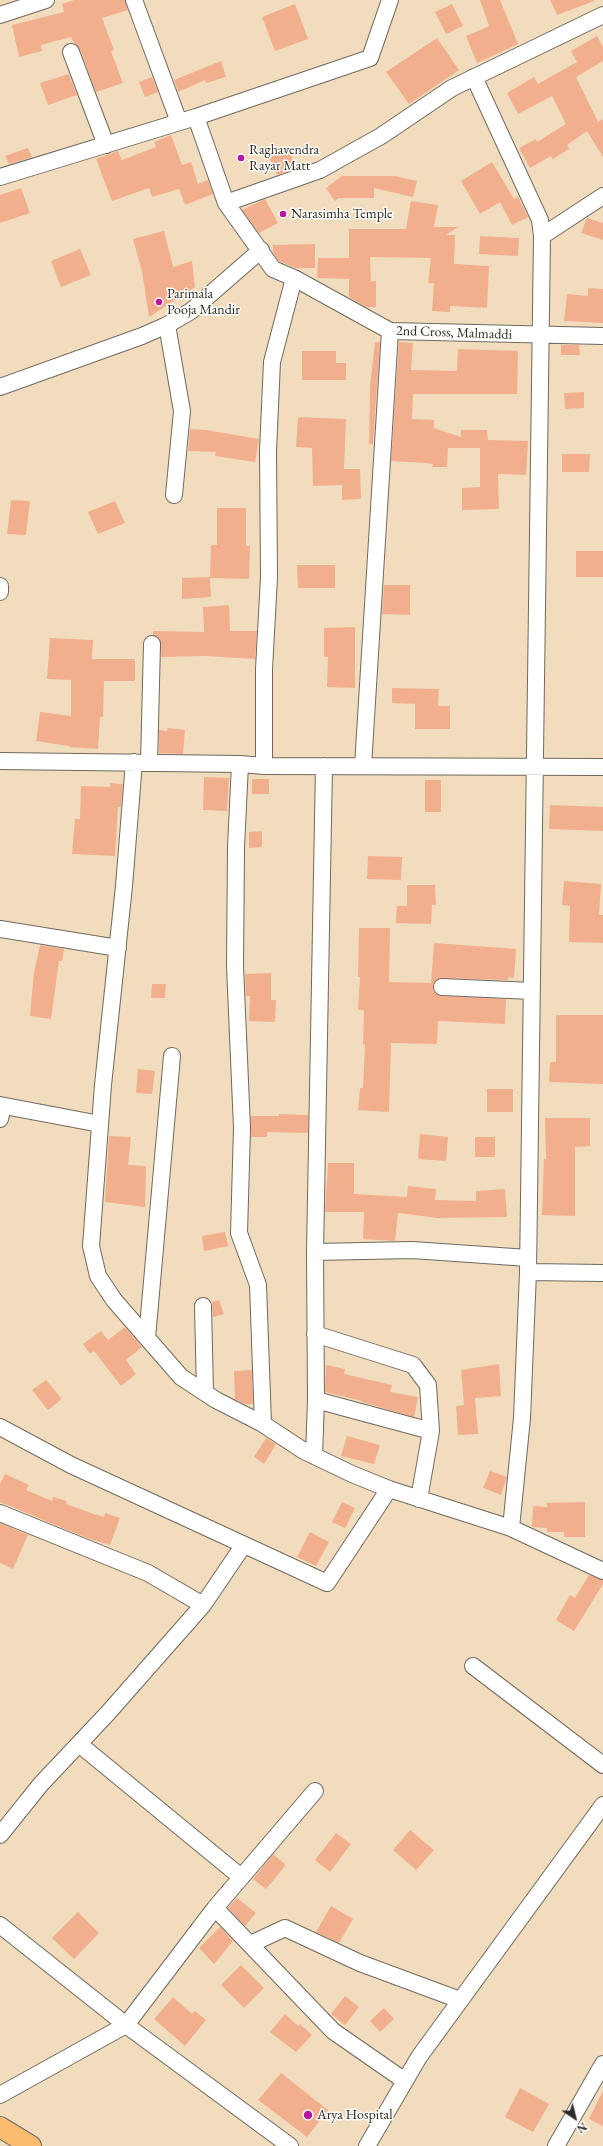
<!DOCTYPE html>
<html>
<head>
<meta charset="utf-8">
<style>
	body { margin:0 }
	#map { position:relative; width:603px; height:2146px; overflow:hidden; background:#f1ddbd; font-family:"EB Garamond",serif }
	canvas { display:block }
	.north { position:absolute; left:555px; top:2098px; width:40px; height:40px; -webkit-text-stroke:3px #fdfcf7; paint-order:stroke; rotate:145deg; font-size:11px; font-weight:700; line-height:16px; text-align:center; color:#2b2b2b }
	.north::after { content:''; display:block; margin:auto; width:14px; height:18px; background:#2b2b2b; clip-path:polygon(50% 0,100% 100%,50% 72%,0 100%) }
</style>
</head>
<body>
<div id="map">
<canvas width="603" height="2146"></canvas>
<div class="north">N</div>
</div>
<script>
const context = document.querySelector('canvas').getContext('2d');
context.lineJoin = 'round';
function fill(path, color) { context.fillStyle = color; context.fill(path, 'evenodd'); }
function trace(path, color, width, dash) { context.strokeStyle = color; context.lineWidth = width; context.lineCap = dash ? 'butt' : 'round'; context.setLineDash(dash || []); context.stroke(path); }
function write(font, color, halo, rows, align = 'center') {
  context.font = font + ' "EB Garamond",serif'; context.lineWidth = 3; context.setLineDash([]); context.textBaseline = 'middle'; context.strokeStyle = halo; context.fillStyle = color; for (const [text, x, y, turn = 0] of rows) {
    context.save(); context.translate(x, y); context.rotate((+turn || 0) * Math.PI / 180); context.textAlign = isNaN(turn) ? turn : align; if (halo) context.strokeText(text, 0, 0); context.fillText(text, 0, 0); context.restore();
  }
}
const building = new Path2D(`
	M74,0H125L128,10L102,18L114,50L111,51L123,83L96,92L80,49L74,43L71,37L41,45L42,51L19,57L12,25L64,12L62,4Z
	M480,0H500L518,44L477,63L466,36L489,26Z
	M550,0H594V1L557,15Z
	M295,4L308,39L275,51L262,17Z
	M452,4L463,26L446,34L435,12Z
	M597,36L603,47V61L576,77L598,122L603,119V157L587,131L567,145L569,149L553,159L551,156L530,168L519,148L536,139L537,142L566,124L552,96L518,114L507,93L534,77L538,84L577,62L571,51Z
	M437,38L459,70L409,104L386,72Z
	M221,61L226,77L206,83L205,80L178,92L174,80Z
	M69,74L77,95L48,105L40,83Z
	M152,77L158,92L145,97L139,82Z
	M171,135L182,165L191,162L198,184L208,180L213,194L185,205L179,189L152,197L149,188L112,201L96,159L118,151L122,160L156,147L154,142Z
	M28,148L32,157L9,164L5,156Z
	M288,149L296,167L277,175L269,157Z
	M492,162L514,199L518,197L528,217L512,225L500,202L480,214L461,181Z
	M342,176H395L417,181L413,197L374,188V198H339L335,201L326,188Z
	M21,188L30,213L0,223V195Z
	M265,199L278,223L259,233L242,210Z
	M411,201L438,205L434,227H458L446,235H455L454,264L489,266L487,308L450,306V312L432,311L434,283H428L431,258L370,257L371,281H376V307H366L349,297V279L317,278L318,258H349V229H406Z
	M587,218L603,223V240L581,233Z
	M164,231L173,267L192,261L195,287L149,317L142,271L133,239Z
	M480,236L519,238L518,256L479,254Z
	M315,244V268H296L279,261L273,253V245Z
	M80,249L91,275L61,287L51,261Z
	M588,288L603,289V323L564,321L567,294L588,296Z
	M375,342H380L373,444H369L370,386Z
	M399,342L413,343L411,370L457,371L458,349L518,351L517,394H413L412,419L434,420V428L461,437V430H487L488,440L528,441L526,475L498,474L499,509L462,510V488L480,487V448H448L447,467H432L433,464L426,463L391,461Z
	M561,345H579L580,355H561Z
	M302,351H336V363H346V380H302Z
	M584,392V408L565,409L564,393Z
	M298,417L346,419L344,469H360L361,499L342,500V485L313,486L312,448L296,447Z
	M190,429L206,430L259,439L255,462L215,456L216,452L188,451Z
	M562,454H590L589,472H562Z
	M11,500L30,501L26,535L7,534Z
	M115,501L125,523L98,534L88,512Z
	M217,508H246V546H250L249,579L210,578L211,597L182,599V578L210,577L211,545H217Z
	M576,551H603V577H576Z
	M297,565H335V588H298Z
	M384,585H410V615L382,614Z
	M229,605L230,631H257L255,659L205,656L161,657L160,640L153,635V631L204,632L203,607Z
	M355,627V688L327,687L328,657H324V628Z
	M50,638L93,640L92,659H135V681H104L103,717H100L98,749L69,747V746L36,741L40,712L71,716V680L47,679Z
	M392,688L439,689L438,706H450V729H415V704L392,703Z
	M168,728L185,730L183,754L159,753V730L167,731Z
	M204,777L229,778L227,811L203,810Z
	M252,779H269V794H252Z
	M425,780H441V812H425Z
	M110,783L123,784L121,807H118L115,856L72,854L75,819H80L81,786L110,787Z
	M550,805L603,807V831L549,829Z
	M262,831V847L249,848V832Z
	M368,856L402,857L401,880L367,879Z
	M564,881L601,884L599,915H603V943L569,942L570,906L562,905Z
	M407,885H435L436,905H432L431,924L396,923L397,906H407Z
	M359,928H390L389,982L431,983L434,943L516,949L514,978L508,977V980L442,978L434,982L433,991L441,996L506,999L505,1024L438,1021L437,1044L391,1043L389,1112L358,1110L360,1088H363L365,1045L363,1044L364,1010H358L360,977H358Z
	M40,945L64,949L62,961H59L51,1019L30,1016L34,972Z
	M271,973V1000H276L275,1022L249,1021L250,996H246L245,974Z
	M152,984H166L165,998H151Z
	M556,1015H603V1084L549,1082L550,1062H556Z
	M138,1069L155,1071L152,1094L136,1093Z
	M487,1089H513V1112H487Z
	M279,1114L308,1115V1133L267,1132V1137H251V1116H279Z
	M545,1118H590V1146L575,1147V1216L542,1215L544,1159H546Z
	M420,1134L448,1137L446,1161L418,1159Z
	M109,1136L131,1137L128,1165L146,1166L145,1207L105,1202Z
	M475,1137H495V1157H475Z
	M328,1163H354V1194L407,1197L408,1186L436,1189L435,1200L476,1201V1191L505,1189L507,1217L438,1218L398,1213L395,1241L363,1239L364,1212H325Z
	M225,1232L228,1246L204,1251L202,1236Z
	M219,1300L224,1314L213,1317L212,1302Z
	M125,1327L142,1347L126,1360L136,1374L121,1386L94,1351L90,1354L83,1344L101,1331L108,1340Z
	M499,1364L501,1396L475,1398L478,1434L458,1435L456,1406L464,1405L461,1370Z
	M326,1365L345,1369L344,1374L392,1385L390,1392L418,1397L414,1417L362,1402V1401L325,1392Z
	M252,1370L253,1404H245L235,1399L234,1371Z
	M46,1380L62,1399L48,1410L32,1390Z
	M347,1436L380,1445L374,1464L341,1456Z
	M266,1438L276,1444L264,1464L254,1457Z
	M490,1471L507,1477L501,1495L483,1488Z
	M5,1474L29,1485L26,1490L52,1501L53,1497L67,1501L66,1504L91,1513L104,1517L105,1513L120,1518L110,1545L87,1538L0,1502V1484Z
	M342,1502L355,1508L345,1528L332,1522Z
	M585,1502V1537H564V1532H547V1528L532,1527L533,1506L547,1507V1503Z
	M0,1523L28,1535L13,1569L0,1563Z
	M310,1532L329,1542L316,1566L297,1557Z
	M589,1575L603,1580V1584L574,1631L556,1620L570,1595L575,1598Z
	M410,1830L434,1850L416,1870L393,1850Z
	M336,1833L351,1844L330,1872L315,1860Z
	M273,1854L286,1865L266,1889L253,1879Z
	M237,1898L256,1913L245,1926L228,1908Z
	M331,1906L353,1919L339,1943L316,1932Z
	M78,1912L99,1933L74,1959L52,1938Z
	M220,1927L233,1941L214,1964L199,1948Z
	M241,1965L264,1988L244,2008L221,1985Z
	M345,1996L359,2007L345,2025L331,2014Z
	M173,1997L192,2014L195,2011L206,2020L185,2046L154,2019Z
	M384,2008L394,2019L380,2032L370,2021Z
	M285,2014L298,2026L300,2024L312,2035L296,2052L270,2032Z
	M281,2073L328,2110L307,2137L258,2100Z
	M520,2088L549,2104L533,2132L505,2117Z
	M603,2091V2126L589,2119Z`);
const minor = new Path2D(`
	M134,0L179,122
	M0,15L46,0
	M71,52L106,145
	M474,77L540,220L542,236L528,1272L522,1418L511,1528
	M196,117L370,58L390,0
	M0,177L196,117L226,203L273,269L294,278L390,331L603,336
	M226,203L320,170L381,136L452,88L603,15
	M542,236L603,196
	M167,325L182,411L174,495
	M0,387L142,336L167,325L191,311L261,250
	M0,586V592
	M0,761L240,764L264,766L603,767
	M134,762L124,886L103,1085L91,1246L98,1276L114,1300L181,1377L216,1400L263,1424L304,1451L352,1474L389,1489L511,1528L603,1571
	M149,763L152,644
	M240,764L236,847L235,966L242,1128L239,1233L258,1285L263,1424
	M264,766V669L269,577L268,451L272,362L294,278
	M363,766L390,331
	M0,929L118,948
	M442,987L532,991
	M0,1105L100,1124
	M0,1119L3,1106
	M315,1252L412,1250L528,1258
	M528,1272L603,1273
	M203,1306L205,1392
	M315,1334L413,1365L428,1385L431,1431L419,1499
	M147,1338L172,1056
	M316,1400L431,1431
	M0,1427L71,1465L327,1583L389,1489
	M314,1456L316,1400L315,1252L324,766
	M0,1513L148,1573L203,1605
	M473,1666L603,1765
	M79,1744L241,1877
	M0,1835L41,1784L107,1714L203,1605L243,1546
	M215,1908L333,2031L405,2081
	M0,1925L126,2025L290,2146
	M255,1942L285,1928L360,1963L460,2000
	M0,2095L126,2025L215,1908L315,1791
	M367,2146L419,2057L603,1805
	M556,2146L603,2064`);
const major = new Path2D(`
	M0,2127L31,2146`);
const markers = [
	[241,158,4,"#b5179e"],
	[283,214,4,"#b5179e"],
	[159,302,4,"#b5179e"],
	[308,2115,5,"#b5179e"]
];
const poiNames = [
	["Raghavendra",249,150],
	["Rayar Matt",249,166],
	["Narasimha Temple",291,214],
	["Parimala",167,294],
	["Pooja Mandir",167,310],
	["Arya Hospital",317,2115]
];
const streetNames = [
	["2nd Cross, Malmaddi",454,333,2]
];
fill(building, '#f2af8e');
trace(minor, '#70695e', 18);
trace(major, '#70695e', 22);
trace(minor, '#fff', 16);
trace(major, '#fdbc70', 20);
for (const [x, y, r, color] of markers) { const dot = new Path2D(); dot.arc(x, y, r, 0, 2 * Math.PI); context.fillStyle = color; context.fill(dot); trace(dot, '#fdfcf7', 1.5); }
write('14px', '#2b2b2b', '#fdfcf7', poiNames, 'left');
write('14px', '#2b2b2b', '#fdfcf7', streetNames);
</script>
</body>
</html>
